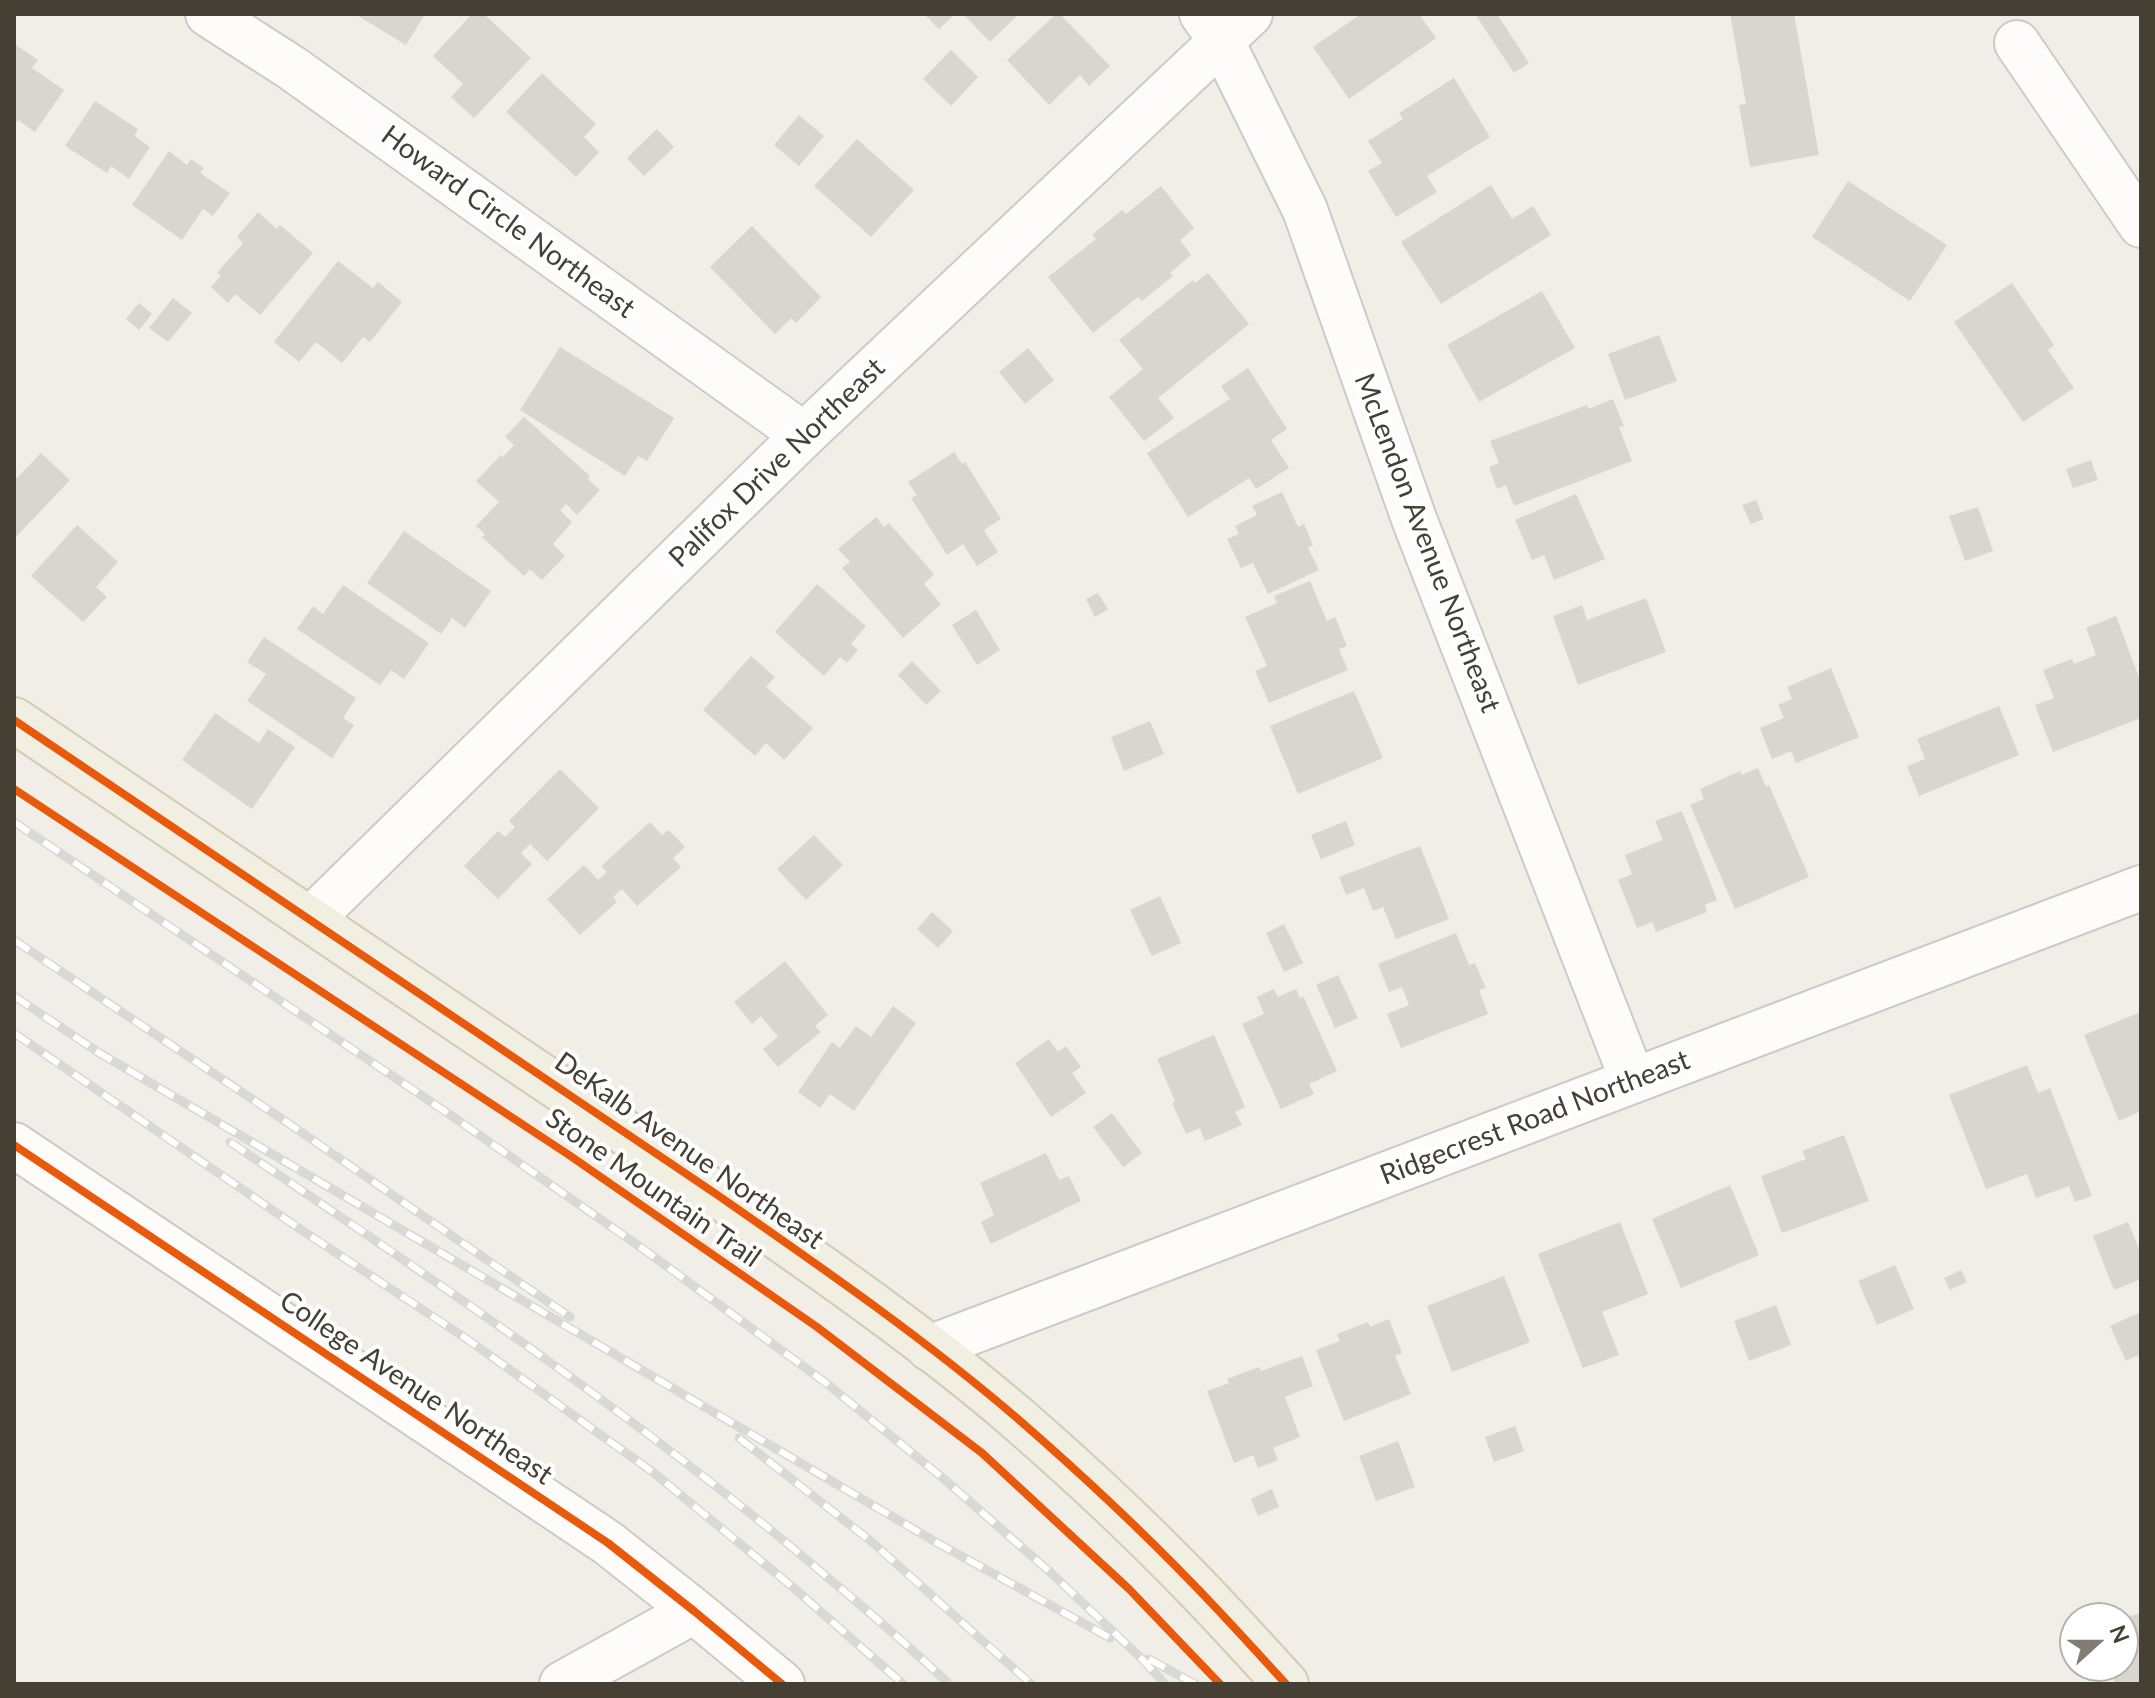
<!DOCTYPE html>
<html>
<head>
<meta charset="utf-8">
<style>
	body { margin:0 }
	#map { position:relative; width:2155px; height:1698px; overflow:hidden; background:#f0eee6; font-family:Lato,sans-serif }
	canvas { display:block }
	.frame { position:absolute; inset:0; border:16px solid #454033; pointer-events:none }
	.north { position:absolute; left:2059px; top:1602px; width:80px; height:80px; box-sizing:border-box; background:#fff; border:2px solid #b5b3ad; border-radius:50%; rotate:69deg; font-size:22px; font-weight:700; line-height:32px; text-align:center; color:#454033 }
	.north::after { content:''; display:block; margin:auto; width:28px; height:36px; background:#817d72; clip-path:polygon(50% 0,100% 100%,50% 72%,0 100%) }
</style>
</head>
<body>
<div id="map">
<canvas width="2155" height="1698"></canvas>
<div class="frame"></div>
<div class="north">N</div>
</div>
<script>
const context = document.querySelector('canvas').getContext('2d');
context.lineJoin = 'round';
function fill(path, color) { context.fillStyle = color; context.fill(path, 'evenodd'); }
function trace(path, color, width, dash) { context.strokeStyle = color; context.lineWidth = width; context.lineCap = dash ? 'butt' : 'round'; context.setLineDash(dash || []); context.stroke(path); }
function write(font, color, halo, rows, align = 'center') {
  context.font = font + ' Lato,sans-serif'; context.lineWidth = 8; context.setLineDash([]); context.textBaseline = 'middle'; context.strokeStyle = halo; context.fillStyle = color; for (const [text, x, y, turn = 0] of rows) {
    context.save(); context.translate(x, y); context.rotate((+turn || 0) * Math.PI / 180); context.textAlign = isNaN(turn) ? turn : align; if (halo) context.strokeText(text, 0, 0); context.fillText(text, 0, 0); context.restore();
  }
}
const building = new Path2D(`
	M355,14H425L406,45Z
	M472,14H484L531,58L474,118L451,97L463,84L433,56Z
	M924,14H955L939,29Z
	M963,14H1019L990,42Z
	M1056,14H1060L1110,66L1089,86L1080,75L1049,105L1007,60Z
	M1361,14H1419L1436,38L1349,99L1313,47Z
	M1475,14H1497L1529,63L1514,73Z
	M1730,14H1794L1819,155L1750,167L1739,105L1746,104Z
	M16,45L38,60L32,68L64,90L35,132L18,120L14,126V48Z
	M951,50L978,77L951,106L923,79Z
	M542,73L596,124L584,137L599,152L576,177L506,112Z
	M1454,78L1490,137L1427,176L1437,192L1396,217L1368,171L1382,163L1368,141L1403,119L1399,113Z
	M95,101L138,129L134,136L150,147L129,179L111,166L107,173L65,146Z
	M799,115L824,136L799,166L774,145Z
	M657,129L674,147L644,176L627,158Z
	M857,139L914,190L871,237L814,186Z
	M169,151L187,165L191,159L204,168L200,173L230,193L213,216L203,209L182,240L132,205Z
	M1848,181L1947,245L1910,301L1812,237Z
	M1491,185L1512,219L1533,206L1551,235L1441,304L1401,242Z
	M1161,186L1194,228L1180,240L1191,255L1170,273L1173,276L1142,301L1138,297L1093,333L1048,277L1096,239L1092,235L1122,210L1126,214Z
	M258,212L277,229L280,225L313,253L260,315L235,294L228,303L211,287L221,276L217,273L243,243L237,237Z
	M752,226L821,297L796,323L791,318L775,334L710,267Z
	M338,261L373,288L378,282L402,302L370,342L363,337L342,363L316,342L299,362L274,342Z
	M1208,273L1249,324L1158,398L1174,418L1144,441L1109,397L1143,369L1119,340L1193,280L1195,283Z
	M2012,283L2054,345L2048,350L2074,388L2023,422L1954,322Z
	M1542,291L1575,348L1479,402L1447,345Z
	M173,298L192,313L168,342L149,328Z
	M139,303L152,314L139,330L126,319Z
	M1659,335L1677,381L1625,400L1608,354Z
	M560,347L674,418L647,461L638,456L625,476L520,410Z
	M1028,348L1054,380L1025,404L999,372Z
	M1248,368L1287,429L1271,440L1289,468L1256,489L1249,478L1188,517L1147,453L1230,399L1221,386Z
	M1613,399L1624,426L1619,427L1632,461L1514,506L1506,485L1497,489L1489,467L1499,463L1490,441L1587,405L1588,409Z
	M524,417L590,476L588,479L600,490L577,515L566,504L560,510L572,522L553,544L565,556L542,580L530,569L524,576L482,537L485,534L476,526L499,502L476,481L501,455L503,457L514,445L505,437Z
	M954,452L962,464L965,462L1001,519L984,530L998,552L977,566L963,544L947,555L911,498L917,495L908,482Z
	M41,453L70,480L14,539V481Z
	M2091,460L2098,480L2073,488L2066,469Z
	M1282,492L1298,527L1304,524L1313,545L1308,548L1319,570L1268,594L1253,563L1241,568L1227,539L1239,534L1235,526L1257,515L1252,506Z
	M1576,494L1605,559L1554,580L1544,555L1532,560L1515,520Z
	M1756,500L1764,519L1751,524L1742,505Z
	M1978,507L1993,551L1965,561L1949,516Z
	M876,517L884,527L889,523L934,574L924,584L941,604L903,638L842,568L850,562L838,549Z
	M77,525L118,562L96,587L107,597L83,622L31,576Z
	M404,531L491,591L465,628L452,618L441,634L367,583Z
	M1310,581L1327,621L1335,617L1347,646L1339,649L1348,670L1269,703L1255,671L1267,666L1245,617L1277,603L1274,596Z
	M817,584L866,626L851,644L858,650L847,663L840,657L824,676L775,632Z
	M343,585L429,643L404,679L391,670L380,685L297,629L313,606L323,614Z
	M1098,593L1108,609L1095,617L1086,599Z
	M1646,598L1666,652L1578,685L1553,616L1582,605L1587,620Z
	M976,610L1000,650L977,665L952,625Z
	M2116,616L2141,683V718L2053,752L2035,705L2054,698L2043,670L2072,659L2074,664L2096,655L2086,628Z
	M264,637L356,698L343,718L354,725L332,758L247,701L266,674L247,662Z
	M751,656L775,677L766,687L813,728L784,760L766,743L755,756L703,710Z
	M912,661L941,691L926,705L898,675Z
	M1831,668L1859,737L1796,763L1791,751L1772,759L1760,728L1784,718L1778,705L1792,699L1787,687Z
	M1354,691L1383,758L1298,794L1270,726Z
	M1999,706L2019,755L1919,796L1907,766L1925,759L1917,739Z
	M215,713L259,743L268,729L295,747L252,809L182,760Z
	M1150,721L1164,754L1124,771L1111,737Z
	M1758,768L1766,787L1769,785L1809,877L1735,909L1690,805L1704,799L1700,789L1740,771L1742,775Z
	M560,769L599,808L547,861L530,844L521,853L532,864L498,899L464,866L498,831L505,837L515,827L509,821Z
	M1682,811L1717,900L1705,905L1707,912L1656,932L1652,922L1637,928L1618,880L1632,874L1625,855L1663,840L1655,821Z
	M1346,821L1355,845L1321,859L1311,835Z
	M650,822L662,835L669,830L685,847L673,858L681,867L637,906L622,889L613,897L617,902L580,935L547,899L584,865L598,880L607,872L601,866Z
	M814,835L843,865L806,900L777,869Z
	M1420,846L1449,919L1396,939L1383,907L1373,911L1364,888L1346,895L1339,877Z
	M1160,896L1181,943L1152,956L1130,910Z
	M932,912L953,931L938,948L917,929Z
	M1284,924L1303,963L1284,972L1266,933Z
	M1456,933L1469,965L1475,963L1486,988L1479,990L1488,1014L1401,1048L1387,1014L1409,1005L1402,987L1389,992L1378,964Z
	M785,961L828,1015L815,1026L821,1032L778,1067L763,1049L778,1037L761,1016L752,1024L734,1002Z
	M1338,975L1358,1018L1335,1028L1316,985Z
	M1274,989L1278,997L1296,989L1300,998L1303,996L1337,1071L1309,1084L1314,1094L1281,1109L1242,1024L1264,1014L1257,997Z
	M893,1006L916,1023L854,1111L830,1094L820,1108L798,1092L832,1042L840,1048L856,1026L871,1037Z
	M2141,1012V1111L2119,1121L2084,1035Z
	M1214,1035L1245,1107L1235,1112L1242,1125L1205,1141L1200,1128L1186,1134L1172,1103L1175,1101L1157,1059Z
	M1049,1039L1058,1052L1066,1046L1081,1067L1072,1073L1086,1093L1051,1117L1015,1063Z
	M2027,1065L2038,1093L2050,1088L2092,1196L2075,1202L2069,1186L2036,1198L2027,1174L1986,1189L1949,1095Z
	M1112,1113L1142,1153L1123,1167L1093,1127Z
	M1844,1135L1869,1201L1782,1233L1761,1176L1806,1159L1802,1151Z
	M1046,1153L1059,1180L1069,1176L1081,1201L991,1244L981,1222L994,1215L980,1183Z
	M1730,1185L1759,1255L1681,1288L1652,1219Z
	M1620,1222L1648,1294L1602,1312L1619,1355L1583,1368L1538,1254Z
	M2128,1222L2141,1254V1279L2114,1290L2093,1236Z
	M1895,1265L1914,1309L1877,1325L1858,1281Z
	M1961,1270L1967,1282L1950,1290L1944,1278Z
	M1504,1276L1530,1342L1452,1372L1427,1306Z
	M1776,1305L1791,1345L1749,1361L1734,1321Z
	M2141,1312V1354L2126,1361L2110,1326Z
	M1389,1319L1402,1353L1395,1356L1411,1394L1344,1421L1316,1350L1340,1341L1337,1334L1368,1322L1370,1327Z
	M1302,1356L1313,1386L1285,1397L1300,1437L1273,1448L1278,1460L1258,1468L1253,1455L1234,1463L1207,1391L1229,1383L1227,1379L1259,1367L1261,1371Z
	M1515,1426L1524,1451L1494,1462L1485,1437Z
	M1398,1441L1415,1487L1376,1501L1359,1456Z
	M1272,1489L1279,1507L1258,1516L1251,1499Z
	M2141,1613V1684H2115L2110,1666H2123V1618Z`);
const minor = new Path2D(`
	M208,14L292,68L804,435
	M1202,14L1221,40L1305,210L1414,519L1633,1081
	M2017,43L2141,225
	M311,919L804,435L1250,14
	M14,1145L608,1543L694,1611L782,1684
	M929,1348L2141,888
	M562,1684L694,1611`);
const major = new Path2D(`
	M14,720L716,1194C818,1265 924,1338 1018,1419C1079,1472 1139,1528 1195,1586C1226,1618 1256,1651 1286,1684`);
const rail = new Path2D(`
	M14,822L452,1116L646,1251L826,1383L944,1479L1050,1572L1141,1658L1165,1684
	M14,940L285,1121L570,1317
	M14,996L104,1056
	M14,1033L300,1229L467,1339L654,1473L795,1589L903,1684
	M96,1051L934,1541L1110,1638
	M230,1142C434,1280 638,1416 826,1576C868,1611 909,1646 949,1684
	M739,1438L872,1542L1031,1684
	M1149,1659L1195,1684`);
const cycleway = new Path2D(`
	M14,720L716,1194C818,1265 924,1338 1018,1419C1079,1472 1139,1528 1195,1586C1226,1618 1256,1651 1286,1684
	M14,789L569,1155L817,1327L982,1453L1129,1589L1220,1684
	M14,1145L608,1543L694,1611L782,1684`);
const streetNames = [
	["Howard Circle Northeast",508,222,36],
	["Palifox Drive Northeast",777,463,-44],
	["McLendon Avenue Northeast",1427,543,69],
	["Ridgecrest Road Northeast",1535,1118,-21],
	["DeKalb Avenue Northeast",689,1151,35],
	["Stone Mountain Trail",653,1188,35],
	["College Avenue Northeast",416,1388,34]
];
fill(building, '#d9d6cf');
trace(minor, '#cecbc4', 48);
trace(major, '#d3ccb2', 48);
trace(minor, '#fdfcfb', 44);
trace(major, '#f1eee2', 44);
trace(rail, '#d8d8d7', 9);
trace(rail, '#fff', 6, [18]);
trace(cycleway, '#e8590c', 8);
write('28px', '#454033', '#fff', streetNames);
</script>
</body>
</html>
